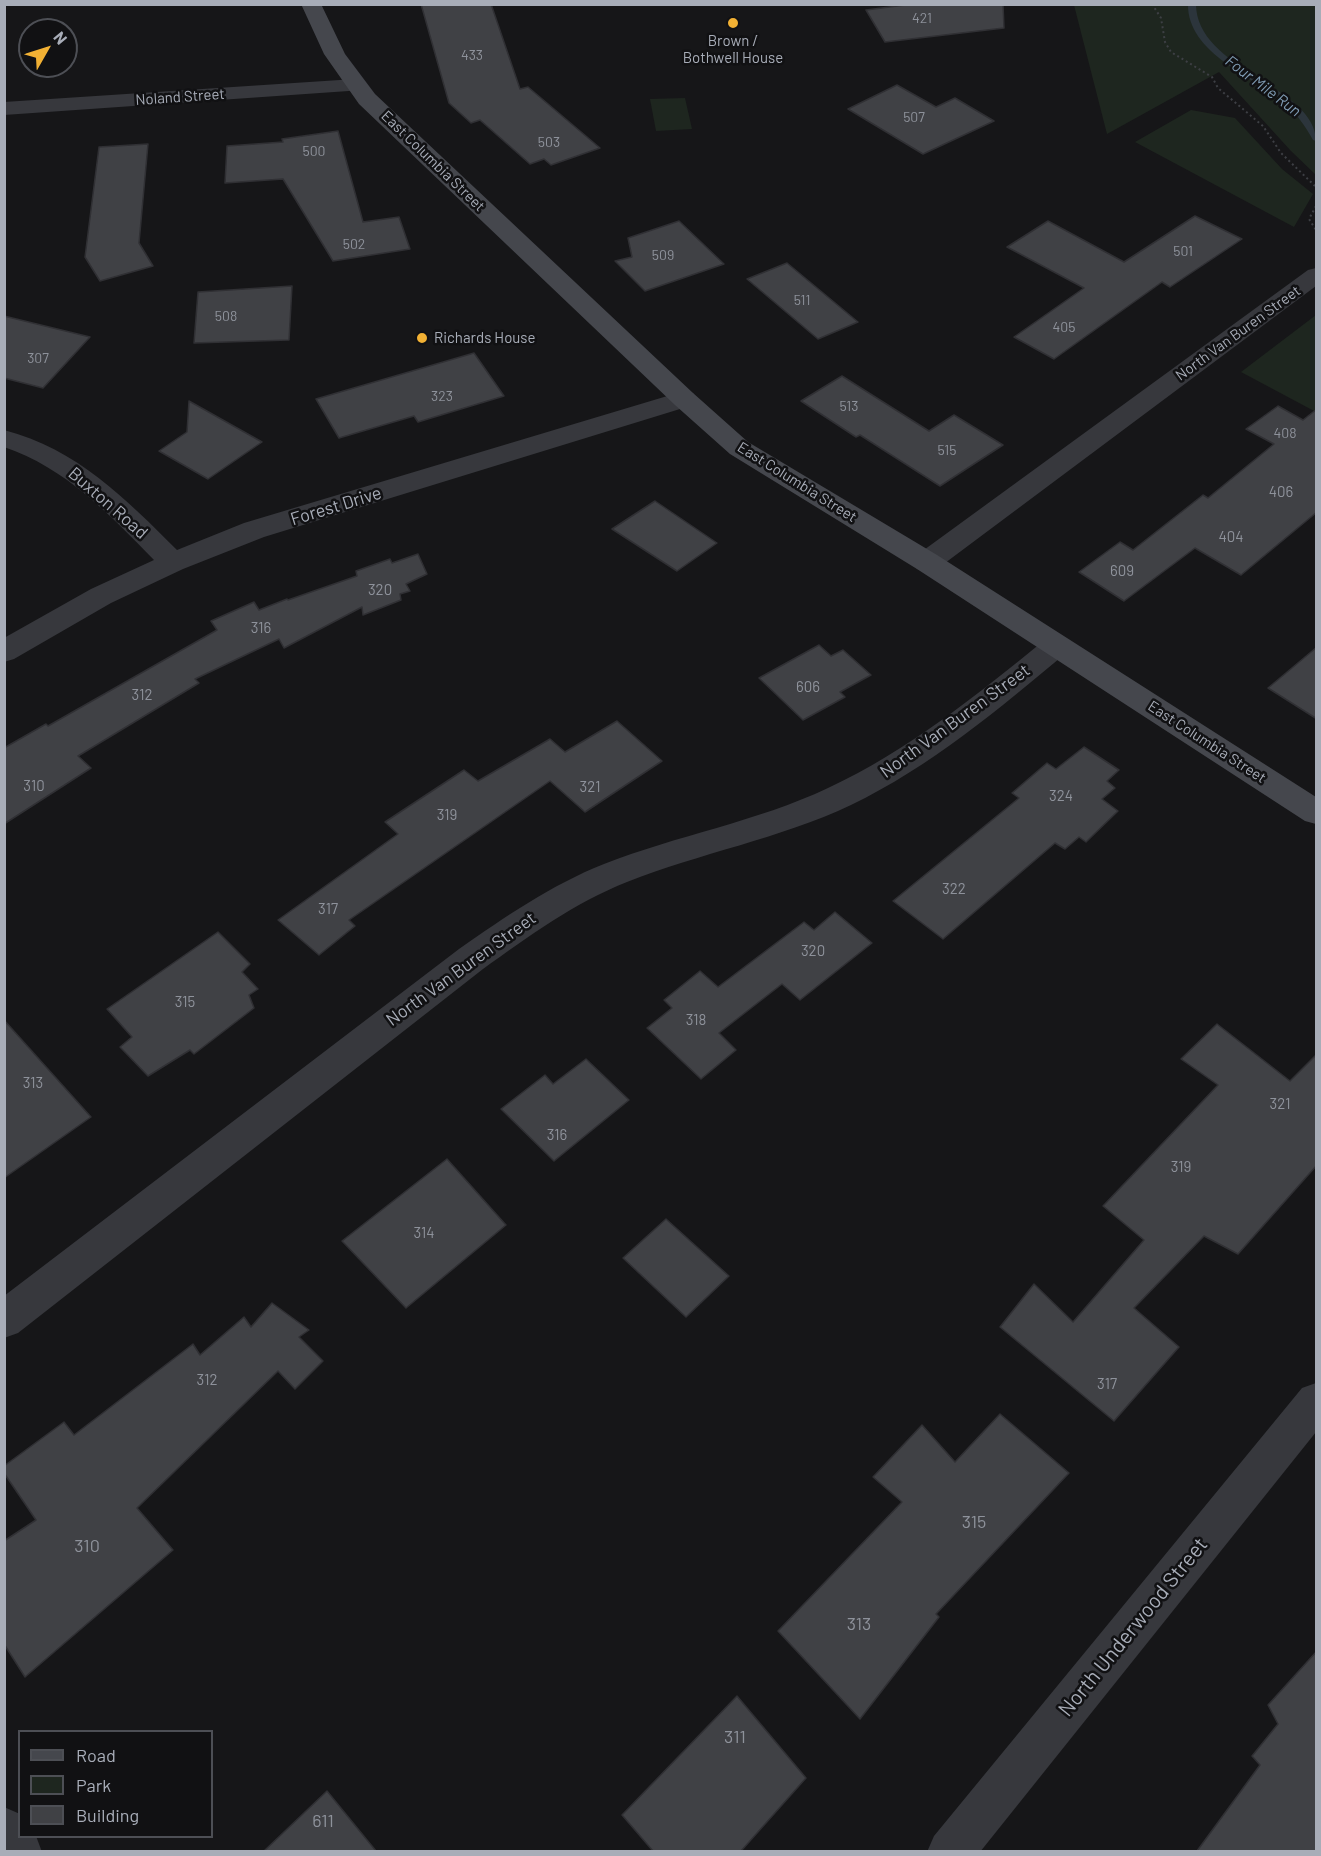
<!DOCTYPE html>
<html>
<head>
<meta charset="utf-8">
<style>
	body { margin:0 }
	#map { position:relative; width:1321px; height:1856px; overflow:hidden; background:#161618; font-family:Barlow,sans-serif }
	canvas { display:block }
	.frame { position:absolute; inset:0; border:6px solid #a8adb8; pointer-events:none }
	.legend { position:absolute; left:18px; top:1730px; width:195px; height:108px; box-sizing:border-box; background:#111113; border:2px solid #4d4f55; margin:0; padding:8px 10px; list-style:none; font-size:18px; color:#a8adb8 }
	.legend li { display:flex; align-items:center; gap:12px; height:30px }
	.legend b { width:30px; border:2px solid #4d4f55 }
	.north { position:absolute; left:18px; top:18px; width:60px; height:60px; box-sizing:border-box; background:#111113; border:2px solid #4d4f55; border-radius:50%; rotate:51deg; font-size:16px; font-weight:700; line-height:24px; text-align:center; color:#a8adb8 }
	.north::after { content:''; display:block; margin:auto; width:21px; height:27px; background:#f2b134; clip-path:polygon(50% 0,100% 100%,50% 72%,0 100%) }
</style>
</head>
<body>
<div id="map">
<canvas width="1321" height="1856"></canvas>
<div class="frame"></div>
<ul class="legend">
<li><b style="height:8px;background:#45474d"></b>Road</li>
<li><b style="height:16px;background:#1e261f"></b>Park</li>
<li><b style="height:16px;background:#404145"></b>Building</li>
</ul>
<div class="north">N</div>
</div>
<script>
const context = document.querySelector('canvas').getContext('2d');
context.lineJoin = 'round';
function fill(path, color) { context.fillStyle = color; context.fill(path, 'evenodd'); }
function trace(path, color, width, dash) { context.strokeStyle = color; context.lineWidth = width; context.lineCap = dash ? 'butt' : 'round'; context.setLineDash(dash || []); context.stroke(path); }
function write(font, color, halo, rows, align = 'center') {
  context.font = font + ' Barlow,sans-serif'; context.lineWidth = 5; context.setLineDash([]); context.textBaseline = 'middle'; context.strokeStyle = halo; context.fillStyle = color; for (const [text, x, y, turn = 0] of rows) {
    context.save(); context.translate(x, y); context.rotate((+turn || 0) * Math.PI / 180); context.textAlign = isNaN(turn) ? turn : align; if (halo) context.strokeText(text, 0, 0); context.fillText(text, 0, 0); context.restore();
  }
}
const green = new Path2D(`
	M1074,5H1316V175L1291,151L1219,72L1107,134Z
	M685,98L692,129L656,131L650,99Z
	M1191,110L1235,118L1282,169L1313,194L1294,227L1135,142Z
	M1316,315V412L1241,372Z`);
const stream = new Path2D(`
	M1188,4H1196C1196,70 1316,86 1316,141L1313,140C1305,126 1297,114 1285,103C1255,78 1187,53 1188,4Z`);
const building = new Path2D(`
	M421,4H491L520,89L528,87L600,148L551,165L544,159L530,164L480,120L471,123L449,103Z
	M913,4H1003L1004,28L885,42L866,10Z
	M897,85L936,107L955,98L994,121L923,154L848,109Z
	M338,131L363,222L399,217L410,249L333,261L283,179L225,183L227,146L283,142L282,139Z
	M148,144L139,243L153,266L100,281L85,257L99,147Z
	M1195,216L1242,239L1170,287L1162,282L1054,359L1014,337L1084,288L1007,247L1048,221L1124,262Z
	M679,221L724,264L645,291L615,261L632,257L628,238Z
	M787,263L858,322L818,339L747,279Z
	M292,286L289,340L194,343L198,292Z
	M4,316L90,337L43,388L4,378Z
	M474,353L504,396L418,422L414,416L339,438L316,399Z
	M842,376L929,431L954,415L1003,445L940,486L860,435L856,437L801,401Z
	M189,401L262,442L208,479L159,451L187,432Z
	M1278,406L1303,420L1317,409V512L1241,575L1195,548L1124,601L1079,572L1120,542L1133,550L1203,495L1208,498L1274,444L1246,429Z
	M655,501L717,543L677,571L612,529Z
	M418,554L427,574L406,584L410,591L400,594L401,600L363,615L362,607L284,648L279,639L195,679L199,683L78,756L91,768L4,824V748L46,724L48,726L217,630L211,621L254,602L259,610L287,599L288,600L357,576L356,571L390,559L392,563Z
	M819,645L831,656L843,650L871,675L840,692L845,697L803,720L759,678Z
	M1317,647V719L1268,688Z
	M617,721L662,761L585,812L550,781L349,920L355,926L319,955L278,920L398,834L385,822L464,770L478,781L550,739L565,752Z
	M1084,747L1119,770L1107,781L1115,788L1102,799L1118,811L1086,842L1079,837L1065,849L1055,843L943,939L893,901L1019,798L1012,793L1047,763L1056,769Z
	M835,912L872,943L800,1000L782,984L719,1033L736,1050L701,1079L647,1028L672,1008L664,1000L700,971L718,987L804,922L814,930Z
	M218,932L250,964L242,972L258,989L249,995L254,1008L194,1054L190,1050L148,1076L120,1047L132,1037L107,1009Z
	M4,1020L91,1117L4,1178Z
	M1217,1024L1290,1081L1317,1054V1165L1238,1254L1204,1236L1134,1308L1179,1347L1114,1421L1000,1327L1034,1284L1073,1322L1144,1240L1103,1206L1218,1085L1181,1059Z
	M586,1059L629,1100L554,1161L501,1109L545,1075L553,1084Z
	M447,1159L506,1225L406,1308L342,1241Z
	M666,1219L729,1276L686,1317L623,1258Z
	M272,1303L309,1330L299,1337L323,1361L295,1389L278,1371L137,1508L173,1550L25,1677L4,1644V1541L36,1520L4,1473V1466L64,1422L74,1435L193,1344L200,1355L244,1317L251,1327Z
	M1000,1414L1069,1473L936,1614L939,1617L860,1719L778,1631L902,1502L873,1477L922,1425L955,1462Z
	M1317,1651V1851H1197L1260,1765L1252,1756L1278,1724L1268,1705Z
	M737,1696L806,1778L741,1851H653L622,1815Z
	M327,1791L376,1851H264Z`);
const path = new Path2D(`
	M1152,4L1161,18L1165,42L1171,52L1212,77L1218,88L1263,126L1281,153L1316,187
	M1316,206L1309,219L1316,230`);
const street = new Path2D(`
	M355,79L363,80L366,85L363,90L4,115V102Z
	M1316,268V286L937,569L927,572L917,569L913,562L917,555L1308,270Z
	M684,391L693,393L697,399L693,405L264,537L183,569L111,603L14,659L4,662V638L91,589L154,560C110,515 66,468 4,447V430C77,449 126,499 177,550L244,523Z
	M1056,636L1066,639L1071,646L1066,653C999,709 930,767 851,805C779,839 700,853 627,882C574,903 529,936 483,969L18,1333L4,1338V1296L459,949C505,917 551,885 604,864C678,835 756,822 828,788C908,751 978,694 1046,639Z
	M1316,1383V1432L980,1852H927L934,1836L1302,1388Z
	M4,1807L20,1814V1836H36L42,1852H4Z`);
const secondary = new Path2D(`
	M301,4H321L345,54L375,94L693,393L748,442L937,555L1316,797V824L1305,821L917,569L730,454L675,405L359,104L324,54Z`);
const markers = [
	[733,23,6,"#f2b134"],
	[422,338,6,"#f2b134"]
];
const farNumbernames = [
	["421",922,18],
	["433",472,55],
	["507",914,117],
	["503",549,142],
	["500",314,151],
	["502",354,244],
	["501",1183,251],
	["509",663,255],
	["511",802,300],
	["508",226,316],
	["405",1064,327],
	["307",38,358],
	["323",442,396],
	["513",849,406],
	["408",1285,433],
	["515",947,450]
];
const farPoinames = [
	["Brown /",733,41],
	["Bothwell House",733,58],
	["Richards House",434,338,"left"]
];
const farStreetnames = [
	["Noland Street",180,97,-4],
	["East Columbia Street",433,161,44],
	["North Van Buren Street",1238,333,-36],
	["East Columbia Street",797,482,32],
	["East Columbia Street",1207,742,33]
];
const numberNames = [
	["406",1281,492],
	["404",1231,537],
	["609",1122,571],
	["320",380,590],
	["316",261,628],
	["606",808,687],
	["312",142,695],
	["310",34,786],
	["321",590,787],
	["324",1061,796],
	["319",447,815],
	["322",954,889],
	["317",328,909],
	["320",813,951],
	["315",185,1002],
	["318",696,1020],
	["313",33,1083],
	["321",1280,1104],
	["316",557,1135],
	["319",1181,1167],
	["314",424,1233],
	["312",207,1380],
	["317",1107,1384]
];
const farWaternames = [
	["Four Mile Run",1263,86,37]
];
const streetNames = [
	["Buxton Road",108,503,41],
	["Forest Drive",336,506,-17],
	["North Van Buren Street",955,721,-36],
	["North Van Buren Street",461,969,-36]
];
const nearNumbernames = [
	["315",974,1522],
	["310",87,1546],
	["313",859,1624],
	["311",735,1737],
	["611",323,1821]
];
const nearStreetnames = [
	["North Underwood Street",1133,1627,-51]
];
fill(green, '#1e261f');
fill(stream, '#2c353c');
fill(building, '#404145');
trace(building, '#303034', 1.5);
trace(path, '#3d3f44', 2, [2, 3]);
fill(street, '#37383d');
fill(secondary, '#45474d');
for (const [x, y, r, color] of markers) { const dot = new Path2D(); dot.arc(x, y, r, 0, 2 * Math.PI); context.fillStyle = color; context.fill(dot); trace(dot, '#111113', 2); }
write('14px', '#8e929b', null, farNumbernames);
write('15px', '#a8adb8', '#111113', farPoinames);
write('15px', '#a8adb8', '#111113', farStreetnames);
write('15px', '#8e929b', null, numberNames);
write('italic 16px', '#7f9bb3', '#111113', farWaternames);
write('18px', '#a8adb8', '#111113', streetNames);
write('18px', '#8e929b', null, nearNumbernames);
write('21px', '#a8adb8', '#111113', nearStreetnames);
</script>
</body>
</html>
